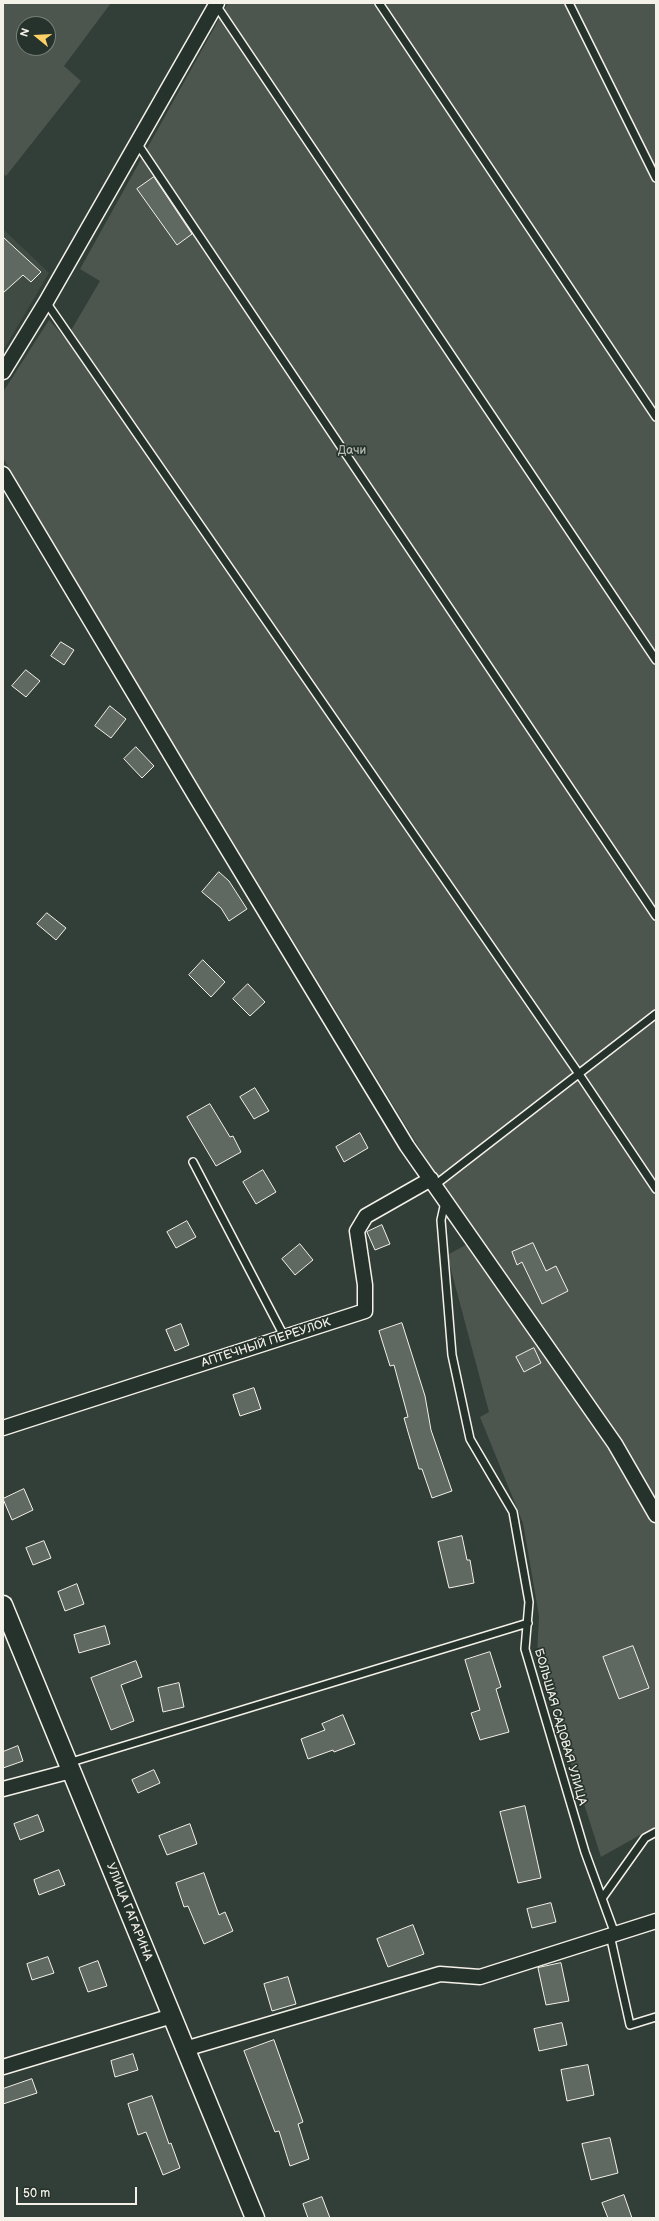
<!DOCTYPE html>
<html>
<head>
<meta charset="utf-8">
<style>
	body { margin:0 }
	#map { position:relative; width:659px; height:2221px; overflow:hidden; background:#323e38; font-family:"Balsamiq Sans",sans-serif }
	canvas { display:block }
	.frame { position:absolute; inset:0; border:4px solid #f4f1e8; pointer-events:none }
	.north { position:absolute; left:16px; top:16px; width:40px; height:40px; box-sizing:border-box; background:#26332d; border:1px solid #787f78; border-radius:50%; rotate:288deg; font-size:11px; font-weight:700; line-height:16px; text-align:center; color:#f4f1e8 }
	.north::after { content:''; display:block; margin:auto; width:14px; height:18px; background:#ffd166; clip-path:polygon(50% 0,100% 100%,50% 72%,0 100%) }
	.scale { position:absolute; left:16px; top:2187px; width:121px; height:18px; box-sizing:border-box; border:2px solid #f4f1e8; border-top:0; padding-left:5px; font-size:12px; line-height:14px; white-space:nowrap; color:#f4f1e8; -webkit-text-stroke:3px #26332d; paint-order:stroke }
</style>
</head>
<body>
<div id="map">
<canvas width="659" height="2221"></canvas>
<div class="frame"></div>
<div class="north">N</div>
<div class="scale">50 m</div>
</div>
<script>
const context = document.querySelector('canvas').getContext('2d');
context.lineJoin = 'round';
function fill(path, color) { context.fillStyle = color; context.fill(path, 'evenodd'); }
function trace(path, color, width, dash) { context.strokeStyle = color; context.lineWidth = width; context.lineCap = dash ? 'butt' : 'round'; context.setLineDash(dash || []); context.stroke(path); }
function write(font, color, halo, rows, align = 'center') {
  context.font = font + ' "Balsamiq Sans",sans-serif'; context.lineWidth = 3.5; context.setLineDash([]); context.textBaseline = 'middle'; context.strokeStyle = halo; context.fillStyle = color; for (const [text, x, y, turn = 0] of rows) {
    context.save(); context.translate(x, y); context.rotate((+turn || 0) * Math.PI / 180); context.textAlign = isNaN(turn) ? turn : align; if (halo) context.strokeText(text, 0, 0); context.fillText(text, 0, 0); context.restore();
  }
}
const built = new Path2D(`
	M3,229L49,273L3,351Z`);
const green = new Path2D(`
	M3,3H111L64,66L81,81L6,176L3,174ZM24,24H48V48H24Z
	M228,3H656V1826L601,1857L537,1657L539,1616L523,1523L480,1417L489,1412L447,1255L479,1238L437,1177L166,732L3,458V392L49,320L66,339L100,281L80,269Z`);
const building = new Path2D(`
	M154,177L192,234L177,245L137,189Z
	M3,237L41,272L31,282L23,275L3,293Z
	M61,642L74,650L64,665L51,656Z
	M26,670L40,681L26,697L12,686Z
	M110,706L126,719L111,738L95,726Z
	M136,747L154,766L142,778L124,759Z
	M219,872L229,881L247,909L229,921L221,908L202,892Z
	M47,913L66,928L56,940L37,924Z
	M203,960L225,982L211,997L189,975Z
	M248,984L265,1002L250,1016L233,999Z
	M255,1088L269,1111L254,1119L240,1097Z
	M210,1104L230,1137L233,1136L241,1152L216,1166L187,1117Z
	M360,1133L368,1148L344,1162L336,1147Z
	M263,1170L276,1192L256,1204L243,1182Z
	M187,1221L196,1237L176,1248L167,1232Z
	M382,1225L390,1244L375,1250L367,1232Z
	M533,1243L546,1271L556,1266L568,1291L542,1304L522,1262L517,1265L512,1252Z
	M300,1244L313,1260L295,1275L282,1259Z
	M402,1323L425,1396L431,1430L452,1491L432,1498L422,1469H419L408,1432L404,1418L408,1417L394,1365L390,1366L379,1331Z
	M181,1324L189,1345L175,1351L166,1330Z
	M534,1348L541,1363L524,1372L516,1357Z
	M254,1388L261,1409L240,1416L233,1395Z
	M24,1489L33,1510L12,1520L3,1499Z
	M462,1536L467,1560H470L474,1583L449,1588L438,1542Z
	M44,1541L51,1558L33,1565L26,1548Z
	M77,1584L84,1604L65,1611L58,1592Z
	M105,1626L110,1644L79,1653L74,1635Z
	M633,1646L649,1688L619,1699L603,1657Z
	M490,1652L501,1687L496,1689L509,1732L480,1740L471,1713L480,1710L465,1660Z
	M136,1661L142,1677L121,1685L134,1721L111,1730L91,1678Z
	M179,1683L184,1707L163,1712L158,1688Z
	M343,1715L355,1744L334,1752L333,1750L308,1759L301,1739L325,1730L322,1724Z
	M18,1746L23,1761L3,1768V1752Z
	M154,1770L160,1783L138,1793L132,1780Z
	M525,1806L541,1878L518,1883L500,1812Z
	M38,1815L44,1831L20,1840L14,1824Z
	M190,1824L197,1844L167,1855L159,1836Z
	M59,1870L65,1885L39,1895L34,1880Z
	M204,1873L219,1915L225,1912L233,1931L204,1944L188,1906L184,1907L176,1883Z
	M551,1903L556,1922L532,1928L527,1909Z
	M413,1925L424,1954L388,1967L377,1939Z
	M48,1957L54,1973L32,1980L27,1964Z
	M98,1961L107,1986L88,1992L79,1968Z
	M561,1963L569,2001L546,2005L538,1968Z
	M288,1977L296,2004L272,2011L264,1984Z
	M562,2023L567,2045L539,2051L534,2029Z
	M274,2040L303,2122L298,2124L309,2159L290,2166L279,2131L275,2132L244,2051Z
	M133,2054L138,2070L115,2077L111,2061Z
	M588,2065L594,2095L567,2101L561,2070Z
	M32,2079L37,2093L3,2104V2089Z
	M152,2096L169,2144L171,2143L180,2168L163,2175L146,2132L138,2135L128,2104Z
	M610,2138L618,2173L591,2180L582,2144Z
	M624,2195L632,2218H608L602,2203Z
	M322,2197L330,2218H308L303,2204Z`);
const service = new Path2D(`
	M379,3L656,417
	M569,3L656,178
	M216,5L656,660
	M137,143L656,916
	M46,302L579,1074L656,1189
	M193,1162L284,1336
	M435,1185L656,1014
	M445,1202L441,1220L452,1355L470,1439L513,1512L529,1602L525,1649L585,1852L615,1934
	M68,1763L528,1623
	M603,1897L645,1838L656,1832
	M610,1935L630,2025L656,2017`);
const minor = new Path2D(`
	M3,372L46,302L217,3
	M3,474L197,799L407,1146L615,1444L656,1515
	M3,1428L365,1311V1285L357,1231L366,1216L431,1179
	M3,1789L71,1771
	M185,2049L440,1974L480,1977L656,1921
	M3,2067L172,2016`);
const tertiary = new Path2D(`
	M3,1605L255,2218`);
const parkNames = [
	["Дачи",352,451]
];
const streetNames = [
	["АПТЕЧНЫЙ ПЕРЕУЛОК",266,1343,-18],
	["БОЛЬШАЯ САДОВАЯ УЛИЦА",560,1727,74],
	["УЛИЦА ГАГАРИНА",129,1912,68]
];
fill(built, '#404b44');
fill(green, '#4c564f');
fill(building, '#5f6861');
trace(building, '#f4f1e8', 1);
trace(service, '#f4f1e8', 10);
trace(minor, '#f4f1e8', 17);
trace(tertiary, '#f4f1e8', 21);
trace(service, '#26332d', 7);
trace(minor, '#26332d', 14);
trace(tertiary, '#26332d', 18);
write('12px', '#b9bbb2', '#26332d', parkNames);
write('12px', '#f4f1e8', '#26332d', streetNames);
</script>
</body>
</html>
